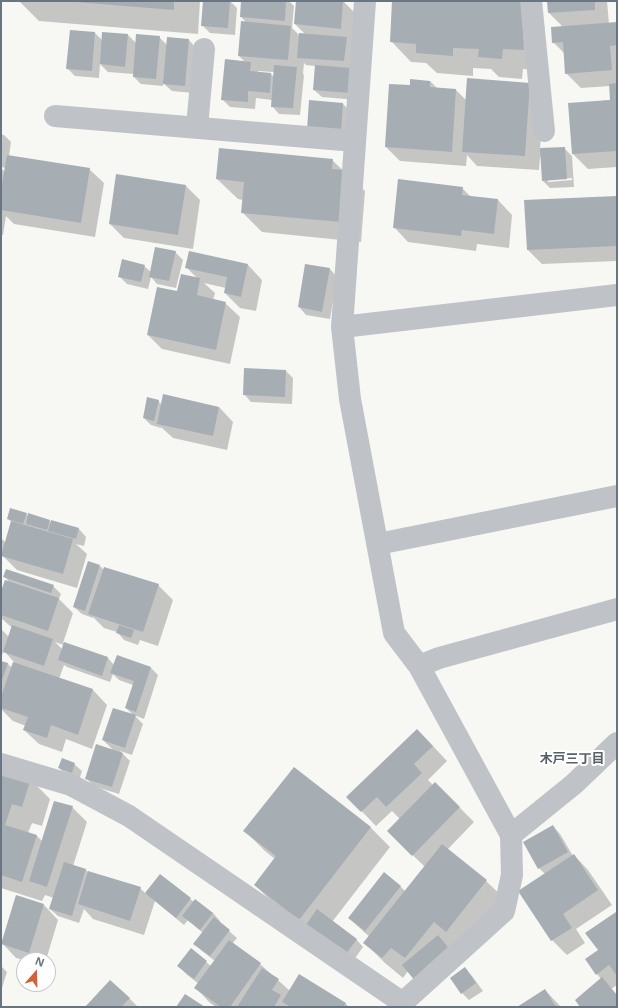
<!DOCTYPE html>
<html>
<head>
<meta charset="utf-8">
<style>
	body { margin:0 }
	#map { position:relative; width:618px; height:1008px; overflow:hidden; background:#f7f7f4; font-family:"Open Sans",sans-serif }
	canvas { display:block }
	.frame { position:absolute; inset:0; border:2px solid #697682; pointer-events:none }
	.north { position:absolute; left:16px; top:952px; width:40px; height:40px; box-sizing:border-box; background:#fff; border:1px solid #c3c8cd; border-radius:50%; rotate:20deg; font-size:11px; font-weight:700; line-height:16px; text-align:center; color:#697682 }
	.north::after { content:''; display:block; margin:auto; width:14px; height:18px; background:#d36038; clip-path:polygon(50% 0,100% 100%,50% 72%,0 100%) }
</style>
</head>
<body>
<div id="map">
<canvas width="618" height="1008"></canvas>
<div class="frame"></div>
<div class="north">N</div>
</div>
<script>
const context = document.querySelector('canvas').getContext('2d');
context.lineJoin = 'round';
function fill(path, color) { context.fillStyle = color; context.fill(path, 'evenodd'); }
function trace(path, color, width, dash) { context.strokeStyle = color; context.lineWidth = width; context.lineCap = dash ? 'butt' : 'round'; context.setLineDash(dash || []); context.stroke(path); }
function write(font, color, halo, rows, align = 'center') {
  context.font = font + ' "Open Sans","Noto Sans JP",sans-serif'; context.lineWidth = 4; context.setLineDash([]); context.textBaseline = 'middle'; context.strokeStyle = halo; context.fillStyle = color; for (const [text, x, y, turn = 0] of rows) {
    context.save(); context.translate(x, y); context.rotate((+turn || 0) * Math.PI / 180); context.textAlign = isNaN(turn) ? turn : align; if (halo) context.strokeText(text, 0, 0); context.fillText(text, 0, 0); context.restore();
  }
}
const shadow = new Path2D(`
	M19,1H200L198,34L39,21Z
	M204,1H230L237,8L235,35L210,33L202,25Z
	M242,1H289L294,6L292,28L300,36L305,34L295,24L297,1H343L357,15L355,43L351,42L354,45L357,100L322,97L314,90L316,66L306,65L304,63L303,74L304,75L300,115L279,114L272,106V100L256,98L255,109L230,107L222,99L245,62L239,56L247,23L241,17ZM258,71L274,72V77L271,74L258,73Z
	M393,1H540L544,70L523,69L522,79L499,77L491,69L473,68V76L437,73L426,63L411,62L391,41Z
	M548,1H607L609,24L617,23V167L588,169L573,154L569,104L611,100L610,86L581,88L566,73L565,54L553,42L563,27L549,13Z
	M95,33L103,41L128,35L137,44L159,37L167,45L168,38L189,40L196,48L193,93L172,91L163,83V86L141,84L134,77V74L108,72L100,64L99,78L75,76L67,68Z
	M430,81L437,88L456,90L466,100L529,84L544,99L540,149L564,148L572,156L574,187L550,188L543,181L541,157H540L539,170L477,166L467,155L466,166L400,161L386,147L411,86ZM572,178V180L548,182V180Z
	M343,104L350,111L348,140L315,137Z
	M1,134L4,135L11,142L9,156L89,169L104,183L95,237L14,224L6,216L3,235H1V168L5,172L6,168L1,167Z
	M332,160L365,191L361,242L262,232L242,212L243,200L238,199L217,179Z
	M186,186L200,200L193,249L124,238L110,224Z
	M462,188L471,197L498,200L512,215L509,248L477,244L476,251L408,242L394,227Z
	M617,197V261L542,264L528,250Z
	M175,252L183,260L176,288L157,284L151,277L148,289L127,284L119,276L144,266L151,272Z
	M248,265L262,280L256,311L240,308L225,293L226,288L204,283L215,293L213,300L225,303L240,317L230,364L162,349L148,335L178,292L197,278L187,268Z
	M330,269L337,277L330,319L306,315L299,307Z
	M286,371L293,378L292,404L251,402L244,394Z
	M158,401L162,405L219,407L233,422L227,450L173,438L161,427V428L151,425L144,418Z
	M26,514L29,517L49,521L51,523L52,522L79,529L86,537L84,546L76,544L87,554L77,588L17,570L2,555L3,553L1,552V538L6,543L12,522L8,519Z
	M89,563L100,566L104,570L158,585L173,600L158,646L140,640L138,645L124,640L117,632L104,628L93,617V618L82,614L74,607Z
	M4,576L53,586L61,594L59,599L73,613L63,643L108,658L114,665L117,656L151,668L158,675L144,719L134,715L143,724L132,755L120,751L130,761L119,794L93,786L86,778L114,751L103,740L134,716L126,708L133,685L119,680L113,674L110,682L67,667L64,665L59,679L93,690L107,705L92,749L66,739L62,752L39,744L24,730L26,726L13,721L2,710L1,711V662L8,664L12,668L14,662L4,651L2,655H1V629L9,637L13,627L10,626L1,618V594L10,583ZM55,642L64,645L63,650Z
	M432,745L447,761L428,780L433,785L435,783L474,822L447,850L486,881L507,901L449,948L408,971L403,978L385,963L365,943L370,937L364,932L349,918L400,886L406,892L425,867L388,831L400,819L392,811L376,826L348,797Z
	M74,764L82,771L79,780L67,776L59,768Z
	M1,770L30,779L50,799L42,826L32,823L28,833L37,836L42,841L72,807L87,822L73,866L86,870L89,873L140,888L146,894L160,875L194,902L196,901L213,913L220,921L219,923L229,931L237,938L232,944L260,964L290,991L345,1003L349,1007H216L210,1003L196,988L199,984L186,974L179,966L206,962L211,966L215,961L202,951L195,944L203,933L188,920L184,925L155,901L144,935L93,919L84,909L79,923L58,916L50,909L54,898L45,895L42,901L1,888Z
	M553,826L560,834L573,856L574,855L588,870L612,905L576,929L585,943L567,955L552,940L545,874L539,868Z
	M370,827L390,847L332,922L356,939L363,947L351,964L275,905L255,885L275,859L265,851L245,831Z
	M16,896L44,905L58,920L46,960H24L16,958L2,943Z
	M617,914V985L611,989L617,995V1007H582L601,979L597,974L599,950Z
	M1,966L7,972L1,991Z
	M465,968L472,976L483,991L469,1000L462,993Z
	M545,990L561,1007H518Z
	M129,998L138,1007H87Z`);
const building = new Path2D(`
	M76,1H174V10L76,2Z
	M203,1H230L228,28L201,26Z
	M241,1H286L285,21L240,17Z
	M296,1H343L341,29L294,24Z
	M392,1H521L524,50L503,49L502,59L478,57L479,49L453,48V56L416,53V44L390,42Z
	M547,1H595V10L548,13Z
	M241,21L291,26L288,60L238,56Z
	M617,22V45L610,46L612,70L565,74L563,42L552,43L551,27Z
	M70,30L95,32L92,71L66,69Z
	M102,32L128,34L125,67L100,64Z
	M299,33L347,37L344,61L297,58Z
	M136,34L160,36L156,79L133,77Z
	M167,37L189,39L185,86L163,84Z
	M225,59L251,62L250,71L271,73L270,93L248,91V102L221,100Z
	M274,65L297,67L293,108L271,107Z
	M315,65L352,68L350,93L313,90Z
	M467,78L530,83L525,156L462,152Z
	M410,79L430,81V87L456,89L452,152L385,147L389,84L410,85Z
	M617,83V151L572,154L568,103L610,100L609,84Z
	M309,100L343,103L341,133L307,130Z
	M565,147L567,179L542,181L540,148Z
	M219,148L333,159L332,169L345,170L341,222L241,213L244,182L216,179Z
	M7,155L90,168L81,223L1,210V190Z
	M116,174L186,185L178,235L109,224Z
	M398,179L463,187L462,195L498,199L494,234L462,230L461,236L393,228Z
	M617,196V246L527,250L524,200Z
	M155,247L176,251L169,281L149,277Z
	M189,251L248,264L241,297L224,293L227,277L185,268Z
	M122,259L145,265L141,282L118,277Z
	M305,264L330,268L322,312L298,307Z
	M181,274L200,278L197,295L226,302L216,350L147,335L157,287L177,291Z
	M244,368L286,370L285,397L243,395Z
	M163,394L219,407L213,436L157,424Z
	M147,397L159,400L154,421L143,418Z
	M10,508L27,513L23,524L7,519Z
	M28,513L50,520L47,530L26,524Z
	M51,520L79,528L76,539L48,531Z
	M11,521L73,539L63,574L1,556Z
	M88,561L100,565L85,611L73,607Z
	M104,567L159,584L143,632L88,614Z
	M6,569L54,585L51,593L3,577Z
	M5,580L59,598L48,631L1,615V591Z
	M12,625L53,639L44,666L3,652Z
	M119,625L134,630L131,638L116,633Z
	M64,642L108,657L102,676L58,660Z
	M117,655L151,667L136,712L125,708L134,681L110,673Z
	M1,661L8,663L1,683Z
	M13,662L93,689L78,735L51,725L47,738L23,730L28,717L1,708V697Z
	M113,708L136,715L125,748L102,740Z
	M417,729L433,746L414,764L422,773L386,807L377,797L361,812L346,797Z
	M96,744L123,753L112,787L85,779Z
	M62,758L75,763L72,773L58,768Z
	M294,767L371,827L299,920L254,885L276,856L243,831Z
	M1,768L31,778L22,807L12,804L5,825L37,835L22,882L1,875Z
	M435,782L460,807L412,856L387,831Z
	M54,801L73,806L47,887L29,881Z
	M553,825L568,852L538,869L523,842Z
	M442,844L487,880L446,932L434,922L405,958L391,948L382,958L363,943Z
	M574,854L598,890L563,914L572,928L551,941L518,891Z
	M64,862L86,869L72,916L49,909Z
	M88,871L141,887L130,921L78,904Z
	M384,872L401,886L365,931L348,918Z
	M160,874L191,898L176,918L145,893Z
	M16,895L44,904L29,953L1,944Z
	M195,899L213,913L200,930L182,916Z
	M317,909L357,939L343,958L303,929Z
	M616,912L617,913V976L609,965L596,975L585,959L598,950L585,933Z
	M214,917L230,930L210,956L193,944Z
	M438,935L452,952L416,982L402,965Z
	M229,940L261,963L230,1007H221L194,988Z
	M191,948L207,961L194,979L177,966Z
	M465,967L476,983L461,994L450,978Z
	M262,968L279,979L272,990L281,995L274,1007H237Z
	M299,974L346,1003L343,1007H291L282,1002Z
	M602,977L617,995V1007H580L575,1000Z
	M110,980L130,998L121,1007H85Z
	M545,989L556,1007H517Z
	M185,994L205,1007H176Z`);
const minor = new Path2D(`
	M365,1L342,327L350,399L394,633L419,666L439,658L617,609
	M531,1L544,131
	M55,116L355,141
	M197,127L204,49
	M342,327L617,295
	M378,544L617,496
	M1,764L71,785L129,816L403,1003
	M511,835L574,784L617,743
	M398,1007L504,911L512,875L511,835L419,666`);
const neighbourhoodNames = [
	["木戸三丁目",572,759]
];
fill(shadow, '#0003');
fill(building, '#a6adb3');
trace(minor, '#bfc2c6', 22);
write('bold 13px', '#566068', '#fff', neighbourhoodNames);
</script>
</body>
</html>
